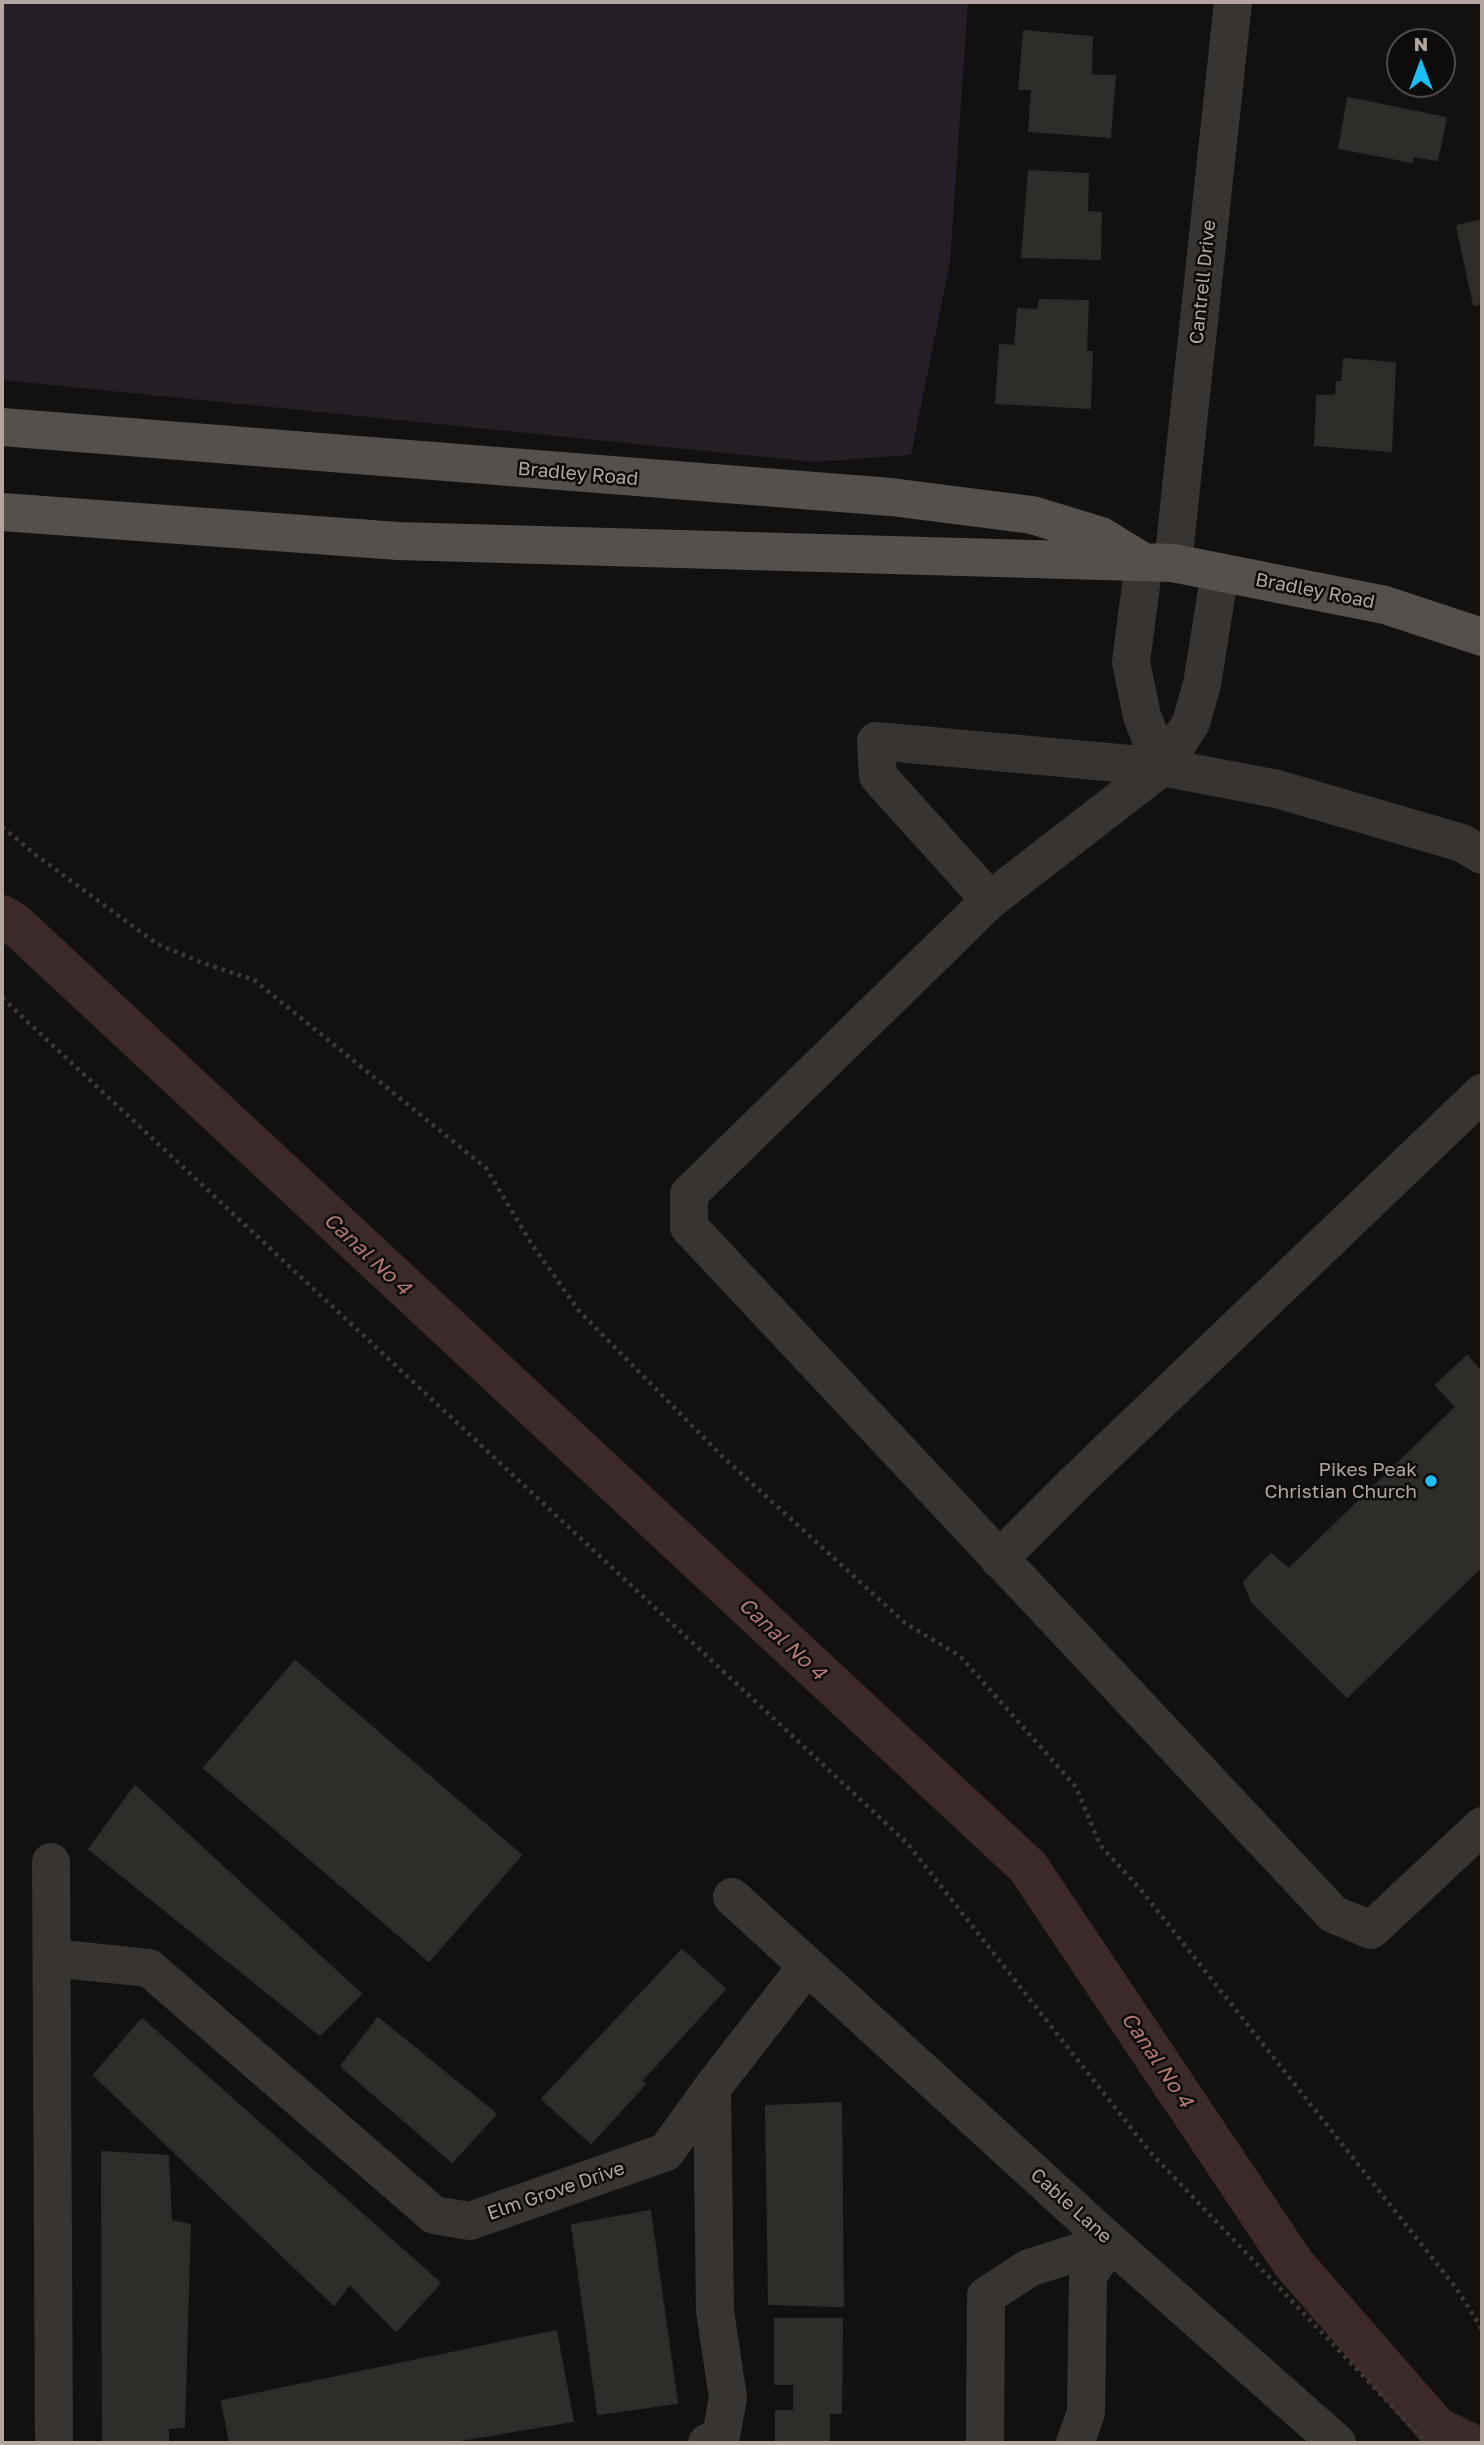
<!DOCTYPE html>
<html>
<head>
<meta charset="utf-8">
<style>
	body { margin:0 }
	#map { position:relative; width:1484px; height:2445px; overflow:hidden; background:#121110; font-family:"Golos Text",sans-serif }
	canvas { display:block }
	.frame { position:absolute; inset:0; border:4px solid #b3a6a0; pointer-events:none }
	.north { position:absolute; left:1386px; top:28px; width:70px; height:70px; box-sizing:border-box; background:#0d0c0b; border:2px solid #4f4a47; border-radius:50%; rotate:0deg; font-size:19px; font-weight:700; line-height:28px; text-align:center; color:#b3a6a0 }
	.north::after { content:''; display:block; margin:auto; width:24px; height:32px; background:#1ebefb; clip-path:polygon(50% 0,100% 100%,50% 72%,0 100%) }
</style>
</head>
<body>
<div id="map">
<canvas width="1484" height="2445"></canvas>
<div class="frame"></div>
<div class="north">N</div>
</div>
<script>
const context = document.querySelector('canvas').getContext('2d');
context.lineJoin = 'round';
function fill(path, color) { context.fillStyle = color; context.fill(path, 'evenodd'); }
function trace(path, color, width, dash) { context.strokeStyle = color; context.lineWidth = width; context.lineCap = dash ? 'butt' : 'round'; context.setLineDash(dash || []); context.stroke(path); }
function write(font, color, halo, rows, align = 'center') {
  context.font = font + ' "Golos Text",sans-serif'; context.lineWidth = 5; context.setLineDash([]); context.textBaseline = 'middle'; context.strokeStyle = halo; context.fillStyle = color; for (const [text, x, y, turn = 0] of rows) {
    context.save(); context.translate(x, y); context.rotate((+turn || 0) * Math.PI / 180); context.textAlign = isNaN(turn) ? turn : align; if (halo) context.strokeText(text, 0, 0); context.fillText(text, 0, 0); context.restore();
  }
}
const green = new Path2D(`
	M2,2H968L950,262L911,455L815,462L2,380Z`);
const canal = new Path2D(`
	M2,916L15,924L1028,1867L1293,2263L1437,2428L1468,2443`);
const building = new Path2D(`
	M1024,31L1092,37L1091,75L1115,76L1110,137L1029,131L1032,89H1019Z
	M1348,98L1446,118L1437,160L1412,156V162L1339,148Z
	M1029,171L1088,174L1087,212L1101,213L1100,259L1022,257Z
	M1482,220V303L1474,305L1457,226Z
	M1040,300L1088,301L1086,352H1092L1090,408L996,403L1000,345L1015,346L1018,309L1038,310Z
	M1344,359L1395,363L1391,451L1315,445L1317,396L1336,395L1337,382H1342Z
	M1467,1356L1482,1373V1566L1347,1697L1252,1602L1244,1582L1271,1554L1289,1569L1456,1407L1436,1385Z
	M295,1661L521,1855L429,1961L204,1768Z
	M135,1786L361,1994L320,2035L89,1849Z
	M682,1950L725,1989L641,2081L645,2084L591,2143L542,2099Z
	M378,2018L496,2114L452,2162L341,2066Z
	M142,2019L440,2283L396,2331L350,2284L334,2305L94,2075Z
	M841,2103L843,2306L769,2304L766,2106Z
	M102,2152L168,2156L171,2221L190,2225L184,2427L168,2428V2443H103Z
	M650,2211L677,2403L598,2414L572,2225Z
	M775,2319H842L841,2413H829V2443H776V2411H794V2384H775Z
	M556,2331L573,2421L443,2443H230L222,2401Z`);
const path = new Path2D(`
	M2,827L36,855L157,944L203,963L254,980L486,1168L531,1243L579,1311L723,1457L905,1623L960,1656L1076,1787L1100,1845L1141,1890L1456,2288L1482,2329
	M2,998L907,1843L1150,2152L1427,2443`);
const minor = new Path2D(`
	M1144,562L1131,662L1142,716L1162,767
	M1173,563L1233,2
	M1220,572L1202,684L1191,723L1162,767L990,900L878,776L876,741L1162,767L1277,789L1462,843L1482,855
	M990,900L689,1194V1227L1333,1914L1371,1930L1482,1826
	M999,1559L1076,1482L1482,1093
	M51,1862L54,2443
	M732,1897L1110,2242L1337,2443
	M52,1958L149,1968L434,2215L470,2221L666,2152L712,2088L715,2311L728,2398L721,2436L707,2443
	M712,2088L807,1966
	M985,2443L986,2296L1029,2268L1110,2242
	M1075,2443L1086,2413L1088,2276L1110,2242`);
const major = new Path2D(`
	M2,427L891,497L1032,515L1101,536L1140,560
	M2,512L398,541L1173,563L1385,605L1482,637`);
const markers = [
	[1431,1481,7,"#1ebefb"]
];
const streetNames = [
	["Cantrell Drive",1203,282,-84],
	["Bradley Road",578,474,5],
	["Bradley Road",1315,591,11],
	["Elm Grove Drive",556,2191,-19],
	["Cable Lane",1071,2206,42]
];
const poiNames = [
	["Pikes Peak",1417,1470],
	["Christian Church",1417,1492]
];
const waterNames = [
	["Canal No 4",367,1254,43],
	["Canal No 4",782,1639,43],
	["Canal No 4",1157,2060,56]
];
fill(green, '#251e27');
trace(canal, '#3b2a29', 42);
fill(building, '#2e2d2a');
trace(building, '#2e2c2a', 2);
trace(path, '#3e3937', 4.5, [3.5, 5]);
trace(minor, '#373431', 38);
trace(major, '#56504d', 38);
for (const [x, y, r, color] of markers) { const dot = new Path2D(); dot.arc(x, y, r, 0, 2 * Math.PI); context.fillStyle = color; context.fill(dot); trace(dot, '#0d0c0b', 2.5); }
write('19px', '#b3a6a0', '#0d0c0b', streetNames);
write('19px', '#b3a6a0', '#0d0c0b', poiNames, 'right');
write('italic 21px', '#b17974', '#0d0c0b', waterNames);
</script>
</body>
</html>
